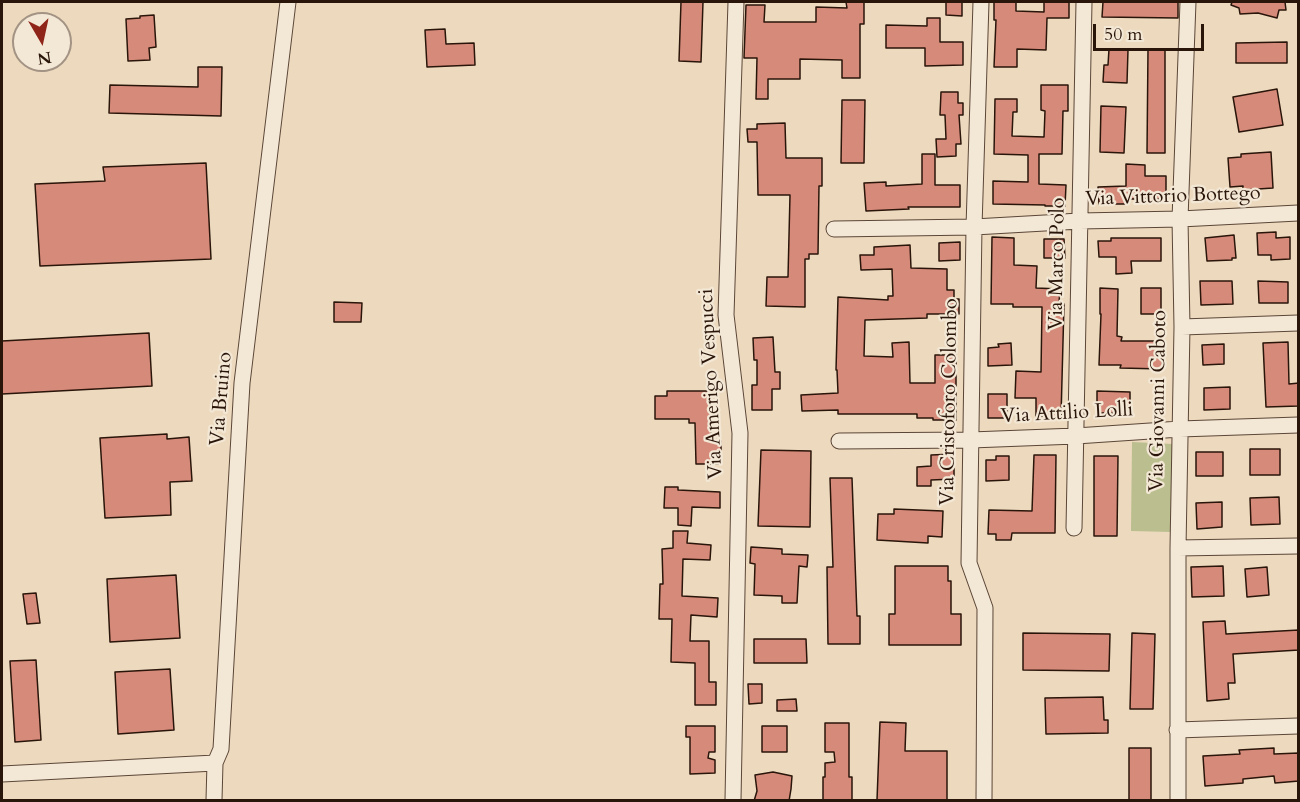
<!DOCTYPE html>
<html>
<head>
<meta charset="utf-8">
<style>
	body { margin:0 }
	#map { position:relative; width:1300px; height:802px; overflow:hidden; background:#eddabe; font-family:Cardo,serif }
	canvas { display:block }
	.frame { position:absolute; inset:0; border:3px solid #2a150a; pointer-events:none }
	.north { position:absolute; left:12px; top:12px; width:60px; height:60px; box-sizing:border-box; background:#f3e7d5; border:2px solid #a39384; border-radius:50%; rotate:171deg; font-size:16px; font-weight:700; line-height:24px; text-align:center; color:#2a150a }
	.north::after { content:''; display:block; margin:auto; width:21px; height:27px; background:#8f2418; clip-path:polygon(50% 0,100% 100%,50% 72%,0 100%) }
	.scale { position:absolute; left:1093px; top:24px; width:111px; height:27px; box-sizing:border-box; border:3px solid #2a150a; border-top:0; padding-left:8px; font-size:18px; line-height:21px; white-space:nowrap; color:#2a150a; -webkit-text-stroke:4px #f3e7d5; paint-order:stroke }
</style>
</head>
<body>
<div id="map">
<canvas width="1300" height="802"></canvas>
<div class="frame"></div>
<div class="north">N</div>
<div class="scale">50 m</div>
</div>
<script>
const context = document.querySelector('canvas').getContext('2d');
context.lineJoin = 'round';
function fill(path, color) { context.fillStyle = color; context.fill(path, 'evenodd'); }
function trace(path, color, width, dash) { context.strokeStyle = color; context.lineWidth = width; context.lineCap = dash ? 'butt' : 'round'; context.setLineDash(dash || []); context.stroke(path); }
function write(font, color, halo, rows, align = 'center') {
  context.font = font + ' Cardo,serif'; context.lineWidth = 4.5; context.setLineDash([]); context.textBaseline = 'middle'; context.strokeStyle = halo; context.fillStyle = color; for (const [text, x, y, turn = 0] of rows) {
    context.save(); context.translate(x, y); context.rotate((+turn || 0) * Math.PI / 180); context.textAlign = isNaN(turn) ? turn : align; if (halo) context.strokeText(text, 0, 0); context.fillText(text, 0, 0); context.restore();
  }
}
const green = new Path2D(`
	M1132,442L1172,444L1171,532L1131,531Z`);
const building = new Path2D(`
	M681,2H703L701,62L679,61Z
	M846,2H864V24H860V78H842V60L800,59V79H768V99H756L757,58H744L746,5H765L764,22H816V7L847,8Z
	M946,2H962V16L946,15Z
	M994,2H1016V11L1044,12V2H1069V18H1047L1046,50L1017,49V67H994L996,20H994Z
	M1103,2H1178V18L1102,17Z
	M1232,2H1285L1286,10H1279L1277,18L1258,13L1240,14L1239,8L1231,5Z
	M154,15L156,47L149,48L150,60L128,61L126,19L140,18V16Z
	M927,18H940V42H963V65L925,66V48H886V25L927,26Z
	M445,29L446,44L474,43L475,65L427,67L425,30Z
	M1287,42V63H1236V43Z
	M1109,49L1128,50L1127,83L1103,82L1104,65H1108Z
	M1148,49H1165V153H1147Z
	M198,67H222L221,116L109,113L110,85L198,87Z
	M1041,85H1068V111H1063L1062,154H1039V184L1066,185L1065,206H1045V205L993,204V181L1028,182V155L994,154L995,99H1017V112H1013L1012,136L1044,137L1045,111L1041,110Z
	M1277,89L1283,125L1239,132L1233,97Z
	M941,92H958V103H963V115H959L961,144H956V156L937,157L936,139H946L945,115H940Z
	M842,100H865L864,163H841Z
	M1101,106L1126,107L1124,153L1100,152Z
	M785,123L786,158H822V186H819L818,254H809V259H805V307L766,306L767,277H788L790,195H758L757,142H748L747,129H757V124Z
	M1271,152L1273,188L1243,190V186L1230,187L1228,158L1241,157V154Z
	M922,154H935V185H960V207H908L909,209L866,211L864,183L886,182V186L922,184Z
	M206,163L211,259L40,266L35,184L105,181L103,167Z
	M1126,164L1145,165V176H1166V199H1126V204H1099L1098,187L1126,186Z
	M1276,232V238L1290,237V259L1271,260V255H1258L1257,233Z
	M1234,235L1236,258H1232V260L1207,261L1205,238Z
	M992,237L1014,238V265L1037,266L1036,288L1060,289L1059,303L1064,304L1061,417L1036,416V398H1015L1016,371L1041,372L1042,307H1013V304H991Z
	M1111,238H1161V261H1131L1132,273L1116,274V257H1099L1098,241H1111Z
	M1044,239H1064L1065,258H1044Z
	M960,242V260L939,261V243Z
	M910,245L911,268L947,269V290H954V299H959V314H927V318L865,320L864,356L893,357L892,343L909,342L910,383H935V355H956V420H933V418H917V414H838V410L802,411L801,395L838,393L837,370H836L838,297L888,300V296H893L892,269L861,270L860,255H874V247Z
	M1200,281H1232L1233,304L1201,305Z
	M1258,281L1288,282V303H1259Z
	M1100,288L1118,289L1117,336L1122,337L1121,341H1158L1157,355H1163L1162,369L1120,368L1121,365H1099L1101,314H1100Z
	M1141,288H1161V314H1141Z
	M334,302L362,303L361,322H334Z
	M149,333L152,386L2,394V341Z
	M773,337L775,372H780V389H772V410H752V385H757V360H754L753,338Z
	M1288,342L1289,384L1299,383V406L1266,407L1263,343Z
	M1011,343L1012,365L988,366V348L999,347L998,344Z
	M1224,344V364L1203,365L1202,345Z
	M1230,387V409L1204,410V388Z
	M667,391H711V441H721V464H696L695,423H689V419H655V396H667Z
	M1097,391L1130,392V413H1097Z
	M988,394H1007V418H988Z
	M167,434V439L189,437L192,481L170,482L171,515L105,518L100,438Z
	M1250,449H1280V475H1250Z
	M761,450L811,451L810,527L758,526Z
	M1196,452H1223V476H1196Z
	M954,454V479L931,480V486H917V467L931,466V455Z
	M1034,455H1056L1055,533H1012L1011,540H996V534H988L989,510L1032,511Z
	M996,456H1009V480L986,481V460H996Z
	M1094,456H1118L1117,536H1094Z
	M830,478H852L857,616H860V644H828L827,567H833Z
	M665,487H678V490L720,492V508L692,507L691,526L678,525V508H664Z
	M1279,497L1280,524L1251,525L1250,498Z
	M1222,502V527L1197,529L1196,503Z
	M894,509L943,511L942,537L928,536V543L877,540L878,514H894Z
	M673,531H688L687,543L711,545L710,560L683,559L682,596L718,598L717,617L691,615L690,641H709V682H716V705H695V663L671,662L672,619H659L660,584H663L662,549L673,548Z
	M751,547L782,549V554L808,555L807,567L799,566L797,603H782V596L754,595L755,564L750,563Z
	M895,566H948V581H951V614H961V645H889V614H895Z
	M1223,566L1224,596L1192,597L1191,567Z
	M1267,567L1269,595L1247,597L1245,569Z
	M176,575L180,638L110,642L107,579Z
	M36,593L40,623L27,624L23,594Z
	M1225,621L1226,634L1299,630V650L1233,654L1235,683H1228L1229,699L1207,701L1203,622Z
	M1023,633L1110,634L1109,671L1023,670Z
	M1132,633L1155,634L1153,709H1130Z
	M754,639H806L807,663H754Z
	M36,660L41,740L15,742L10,661Z
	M170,669L174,730L118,734L115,672Z
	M748,684H762V703L749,704Z
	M1103,697L1104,720H1108V733L1046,734L1045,698Z
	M796,699L797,711H777V700Z
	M880,722L906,723L905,751H947V801L877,800Z
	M825,723H849V777H852V801H823V777H825V763L835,762L834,752H825Z
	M686,726H715V752H709L708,758L715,760V773L690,774V737H686Z
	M762,726H787V752H762Z
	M1129,748H1151V801H1129Z
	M1274,748V754L1299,753V781L1275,783L1274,776L1243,779V783L1205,786L1203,756L1240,754L1239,750Z
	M773,772L792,776L791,789L789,801H754L757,791L755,775Z`);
const minor = new Path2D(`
	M981,2L974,227L969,563L985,608L984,800
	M834,229L974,227L1080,221L1180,219L1298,213
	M1182,327L1298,323
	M839,441L971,440L1076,436L1180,429L1298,425
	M1074,528L1084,2
	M1178,548L1298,546
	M1177,730L1298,726
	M2,774L215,763
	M214,800L215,763L221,749L242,383L288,2
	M733,800L740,433L726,315L736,2
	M1178,800V548L1182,327L1180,219L1188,2`);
const streetNames = [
	["Via Vittorio Bottego",1173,197,-2],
	["Via Marco Polo",1058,264,-89],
	["Via Amerigo Vespucci",712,384,-93],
	["Via Bruino",222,399,-85],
	["Via Giovanni Caboto",1159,401,-89],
	["Via Cristoforo Colombo",950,402,-89],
	["Via Attilio Lolli",1067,414,-3]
];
fill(green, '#bbbe8f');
fill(building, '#d68a7a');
trace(building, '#2a150a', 1.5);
trace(minor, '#5b4637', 17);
trace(minor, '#f3e7d5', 15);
write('20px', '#2a150a', '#f3e7d5', streetNames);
</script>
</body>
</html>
